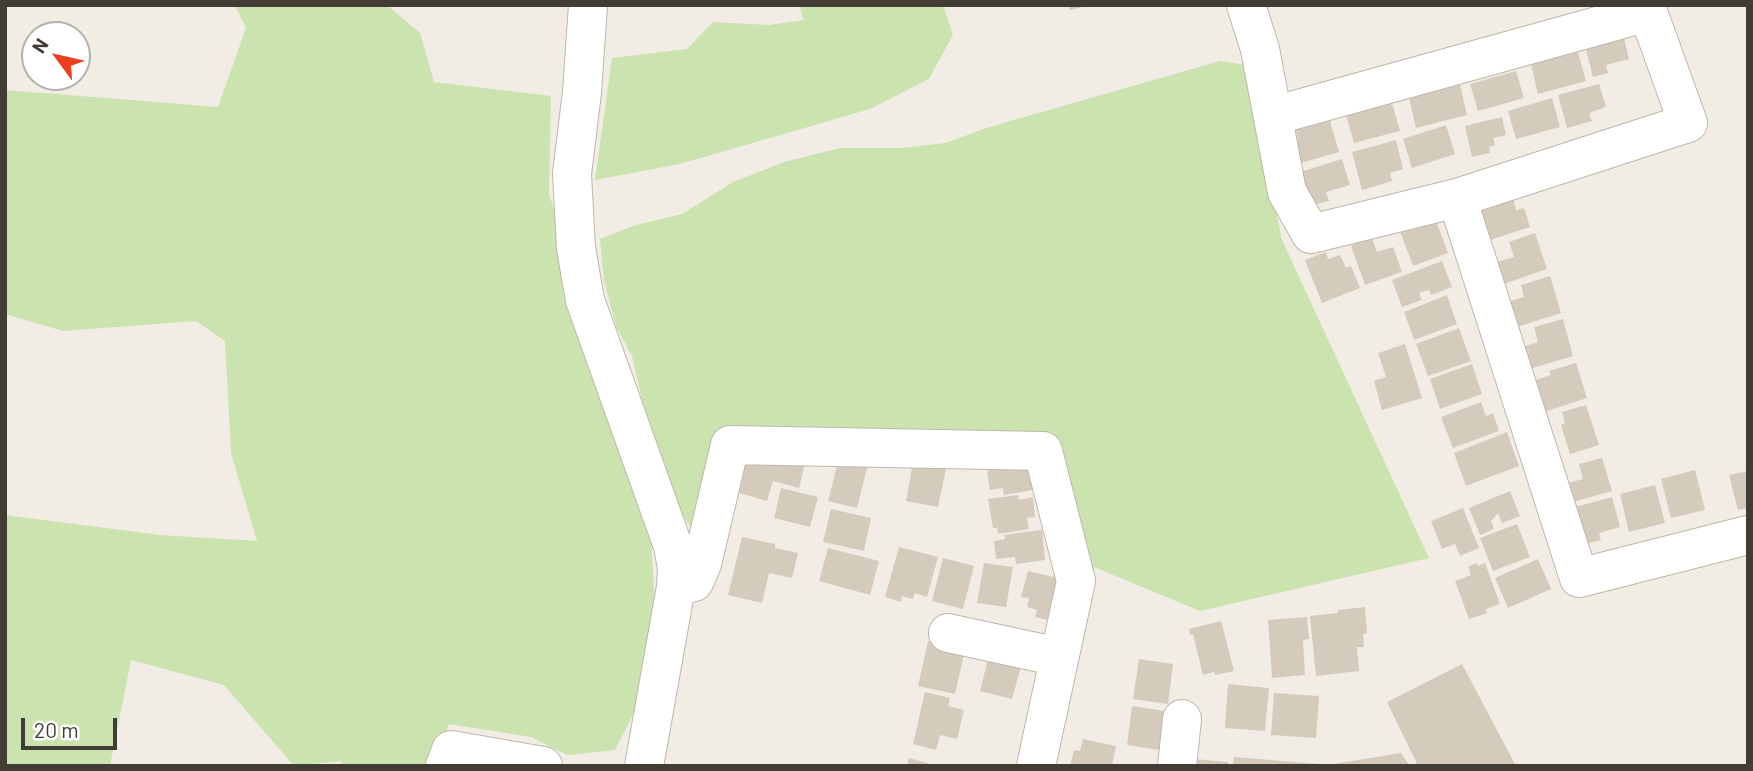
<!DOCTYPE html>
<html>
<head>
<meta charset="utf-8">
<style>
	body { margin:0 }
	#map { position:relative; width:1753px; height:771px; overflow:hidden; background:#f1ede4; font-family:Barlow,sans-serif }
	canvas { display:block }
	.frame { position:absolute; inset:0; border:7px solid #423d34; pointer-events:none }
	.north { position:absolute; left:21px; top:21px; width:70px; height:70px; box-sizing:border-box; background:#fff; border:2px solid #b3b1ae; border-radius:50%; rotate:303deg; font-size:19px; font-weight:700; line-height:28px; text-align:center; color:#423d34 }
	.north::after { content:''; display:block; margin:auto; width:24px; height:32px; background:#ee3e1e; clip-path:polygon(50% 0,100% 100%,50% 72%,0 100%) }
	.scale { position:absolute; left:21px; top:718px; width:96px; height:32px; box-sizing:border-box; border:4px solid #423d34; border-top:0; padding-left:9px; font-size:21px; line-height:24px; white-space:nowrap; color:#423d34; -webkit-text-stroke:5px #fff; paint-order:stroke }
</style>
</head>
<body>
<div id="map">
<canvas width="1753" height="771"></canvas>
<div class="frame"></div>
<div class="north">N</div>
<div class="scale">20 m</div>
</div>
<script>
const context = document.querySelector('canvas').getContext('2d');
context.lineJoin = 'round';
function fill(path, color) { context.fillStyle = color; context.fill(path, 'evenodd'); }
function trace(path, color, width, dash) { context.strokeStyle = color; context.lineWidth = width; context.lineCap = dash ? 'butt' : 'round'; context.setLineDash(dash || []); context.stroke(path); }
const green = new Path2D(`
	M235,5H387L420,33L434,82L551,96L549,194L561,230L565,303L651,537L655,605L634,713L615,750L567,755L531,737L449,724L433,766H343L341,761L294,766L224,685L131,660L110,766H5V515L160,535L257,541L231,453L225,341L196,321L63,331L5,314V90L218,107L246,28Z
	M799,5H943L953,35L929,79L870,109L680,164L595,180L612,58L687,49L713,22L770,25L804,20Z
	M1220,61L1246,65L1282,240L1429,558L1200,611L1089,565L1047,446L729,431L714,495L690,526L668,493L650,434L632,356L616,326L604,281L600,239L636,225L682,214L733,182L784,162L840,148H902L946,143L986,128Z`);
const building = new Path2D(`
	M1069,5H1087V6L1070,10Z
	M1623,34L1629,59L1606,65L1608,73L1593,77L1584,42Z
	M1578,52L1586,81L1538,94L1531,64Z
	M1516,71L1524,98L1478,111L1470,84Z
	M1599,84L1606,107L1589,113L1592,121L1567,128L1558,95Z
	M1460,85L1467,115L1416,128L1409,98Z
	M1552,98L1560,127L1516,139L1508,111Z
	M1392,103L1400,131L1354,143L1346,115Z
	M1502,117L1506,135L1493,138L1495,145L1489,147L1490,153L1472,157L1465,126Z
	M1330,121L1339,152L1297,164L1291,142L1298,140L1296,130Z
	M1446,125L1455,154L1412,168L1403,139Z
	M1396,140L1403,169L1390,173L1392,181L1362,190L1352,152Z
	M1342,159L1350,185L1326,192L1329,201L1310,206L1300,172Z
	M1512,194L1516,210L1524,208L1530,227L1484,242L1476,213L1484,210L1482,203Z
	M1435,218L1448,253L1413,266L1400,231Z
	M1369,229L1377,252L1393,247L1402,272L1365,285L1351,246L1357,243L1354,235Z
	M1535,233L1547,269L1501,285L1494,263L1514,257L1509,242Z
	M1326,252L1328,259L1340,255L1346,268L1351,266L1360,288L1322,303L1305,260Z
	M1442,261L1452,287L1431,295L1429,290L1419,293L1422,300L1402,307L1392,280Z
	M1550,276L1561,313L1514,328L1507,302L1524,297L1521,285Z
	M1447,295L1457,324L1414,340L1404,312Z
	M1563,319L1573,356L1526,370L1519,348L1538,342L1534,327Z
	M1459,328L1471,361L1428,376L1416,344Z
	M1405,344L1422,398L1382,410L1374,381L1386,377L1378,353Z
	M1576,363L1587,398L1541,413L1530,382L1551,375L1549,371Z
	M1472,364L1482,394L1440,409L1430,379Z
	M1481,402L1486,416L1493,413L1499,431L1453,448L1441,417Z
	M1586,405L1599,445L1570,454L1561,425L1565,423L1562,412Z
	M1507,432L1519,466L1466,486L1454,453Z
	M743,452L805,464L799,488L773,481L767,501L732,491Z
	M914,457L947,464L938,507L906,501Z
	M839,458L868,464L857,508L828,501Z
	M1602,458L1612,491L1573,502L1568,483L1583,479L1579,464Z
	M1028,460L1033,490L1004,495L1003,488L990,490L987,471Z
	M1695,470L1705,510L1671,518L1661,479Z
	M1748,471V508L1738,510L1729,475Z
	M1655,485L1665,523L1629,532L1620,494Z
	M781,488L818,497L810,527L774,518Z
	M1510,491L1520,516L1502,523L1498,513L1491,521L1494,529L1480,535L1469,508Z
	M1018,495L1019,500L1033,497L1035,517L1027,518L1029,529L998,534L997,528H993L988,499Z
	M1612,497L1620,527L1599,533L1601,540L1583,545L1572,508Z
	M1463,508L1479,548L1460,556L1455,544L1442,549L1431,521Z
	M831,509L871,518L864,551L823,542Z
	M1517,524L1530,557L1493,571L1480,538Z
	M1042,530L1045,560L1016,564L1015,557L996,559L994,541L1005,539L1004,535Z
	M742,537L775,544V548L798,553L792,578L769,573L762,603L728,595Z
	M899,547L938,557L927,597L915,593L913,599L902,596L901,602L885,597Z
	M828,548L879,561L870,595L819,581Z
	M943,558L974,566L963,609L932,601Z
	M1538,559L1551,589L1508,608L1495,578Z
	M984,563L1013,567L1006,607L977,603Z
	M1476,563L1478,566L1485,563L1500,604L1486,609L1487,613L1469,619L1455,581L1471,575L1468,567Z
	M1028,571L1058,578L1047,620L1035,617L1037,610L1027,607L1029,598L1021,597Z
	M1365,607L1367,633L1363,634L1364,647H1357L1359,671L1316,676L1310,616L1338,613V610Z
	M1307,617L1309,639L1303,640L1305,675L1272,678L1268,620Z
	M1221,621L1234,671L1215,675L1214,672L1203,675L1193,634L1190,635L1189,629Z
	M928,641L965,650L955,694L918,686Z
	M989,655L1022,663L1012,699L980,691Z
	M1139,659L1173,664L1168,704L1133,699Z
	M1462,664L1516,766H1418L1387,702Z
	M1228,684L1269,688L1265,731L1225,728Z
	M925,692L950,698L948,706L964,710L957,739L940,735L936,750L913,744Z
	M1274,693L1319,696L1316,738L1271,735Z
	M1132,706L1165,711L1159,750L1127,745Z
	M1083,739L1116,746L1112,766H1070L1074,750L1080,751Z
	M1401,753L1410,766H1334L1333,764Z
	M1234,757L1320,764V766H1233Z
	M909,758L934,765V766H907Z
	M1195,759L1228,762V766H1195Z`);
const minor = new Path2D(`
	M588,5L582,92L572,174L576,248L585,300L673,546L677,568L676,587L644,766
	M1246,5L1260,49L1287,192L1311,234L1457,198L1688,123L1648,12L1273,116
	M1457,198L1579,578L1748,535
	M676,587L694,582L702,564L730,445L1043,451L1076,581L1036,766
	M948,633L1059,657
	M445,766L451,750L543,766
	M1177,766L1182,719`);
fill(green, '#cbe3ae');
fill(building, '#d5cbbd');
trace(minor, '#beb7aa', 40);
trace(minor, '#fff', 38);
</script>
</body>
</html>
